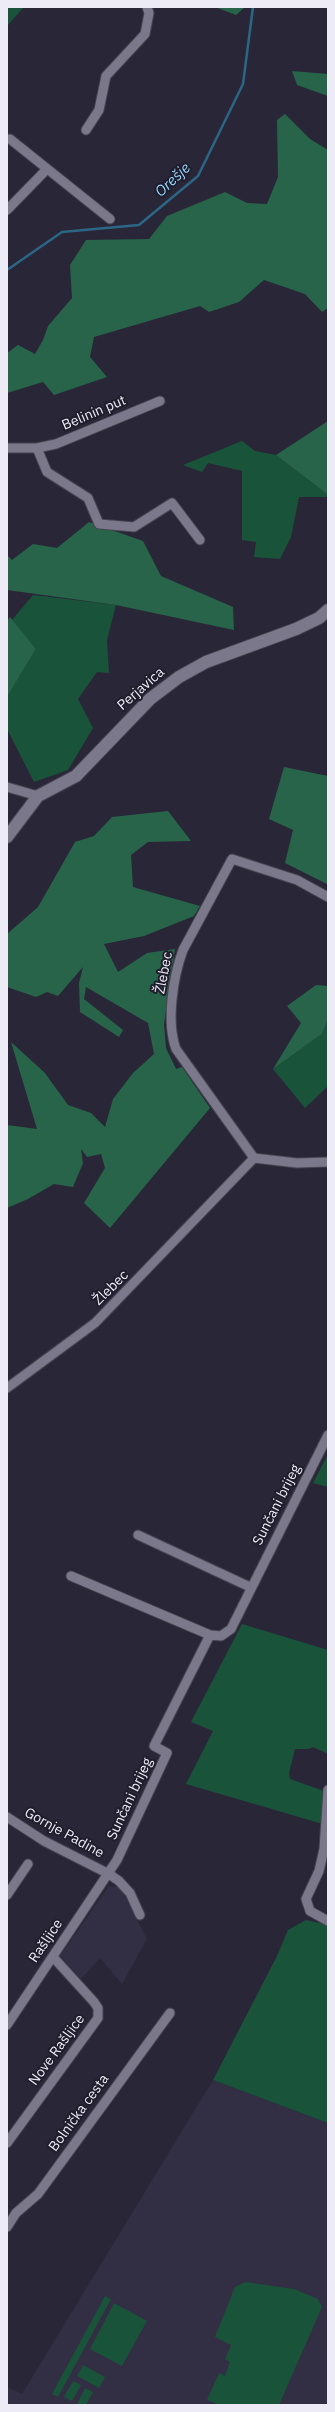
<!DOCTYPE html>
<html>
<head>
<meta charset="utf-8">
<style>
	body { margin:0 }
	#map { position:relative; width:335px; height:2412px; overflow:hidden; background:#292737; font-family:"IBM Plex Sans",sans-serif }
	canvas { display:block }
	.frame { position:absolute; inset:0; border:8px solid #ecebf6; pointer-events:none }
</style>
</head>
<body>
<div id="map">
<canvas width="335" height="2412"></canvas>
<div class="frame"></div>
</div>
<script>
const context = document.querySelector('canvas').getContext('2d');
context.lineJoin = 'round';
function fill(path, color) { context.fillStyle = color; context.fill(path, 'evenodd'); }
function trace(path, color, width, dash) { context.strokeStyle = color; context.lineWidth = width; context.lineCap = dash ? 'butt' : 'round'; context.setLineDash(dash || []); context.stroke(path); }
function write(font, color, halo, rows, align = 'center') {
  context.font = font + ' "IBM Plex Sans",sans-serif'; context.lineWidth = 4; context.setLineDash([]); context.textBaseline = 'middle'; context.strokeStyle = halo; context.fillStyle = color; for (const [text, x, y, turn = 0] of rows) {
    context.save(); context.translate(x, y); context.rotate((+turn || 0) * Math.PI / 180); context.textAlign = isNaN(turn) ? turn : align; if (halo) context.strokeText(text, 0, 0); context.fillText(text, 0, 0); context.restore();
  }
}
const built = new Path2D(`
	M109,1886L120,1887L147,1939L122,1984L100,1958L81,1979L60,1956Z
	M213,2080L328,2123V2405H7V2387L22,2394Z`);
const green = new Path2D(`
	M7,7H24L7,26Z
	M242,441L255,451L276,455L328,495V497H299L291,537L280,559L254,557L256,542L242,540V471L208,463L202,472L183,465Z
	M33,595L116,605L107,640L109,673L97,672L78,699L93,728L68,770L34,782L7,729V697L36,649L12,620Z
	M328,1019V1086L305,1108L273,1069L322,1034Z
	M328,1454V1487L313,1483Z
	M242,1624L328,1650V1754L313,1747L309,1749H295L289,1773L290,1779L324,1791L323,1824L186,1784L213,1731L191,1722Z
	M306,1920L328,1925V2123L213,2080L277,1956L288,1930Z
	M245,2282L294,2289L318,2299L322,2307L279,2405H220L207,2400L219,2373L225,2376L230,2362L225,2359L231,2345L215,2337L235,2287Z
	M105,2296L111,2299L58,2397L52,2394Z
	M114,2303L147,2321L122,2366L90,2349Z
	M83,2365L105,2377L99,2388L77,2376Z
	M73,2381L81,2385L72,2401L64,2397Z
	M85,2388L93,2392L86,2405L77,2404Z`);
const forest = new Path2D(`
	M215,7H245L236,15Z
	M292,71L328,74V96L297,85Z
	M285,114L310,139L328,150V308L322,312L305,294L264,280L239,302L209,312L200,306L94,337L90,357L107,377L54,395L43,382L7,393V353L18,345L35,354L43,340L48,326L72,298L70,265L86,240L149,239L167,216L225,192L247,203L267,204L278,177L277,120Z
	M328,421V495L276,455Z
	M89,522L143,541L161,576L233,607L234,630L116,605L7,590V555L12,560L33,544L57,548Z
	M10,617L36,649L7,697V621Z
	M284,767L328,776L327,884L285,863L293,830L269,819Z
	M168,811L191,841L148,842L131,855L133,887L200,906L194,916L144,936L104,944L118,972L147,953L175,949L164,1024L166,1048L176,1069L182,1067L210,1108L110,1228L84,1203L105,1168L101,1154L87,1157L81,1149L83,1163L73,1187L54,1184L28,1199L7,1208V1125L37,1129L11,1042L45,1073L68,1105L91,1113L105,1127L113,1099L133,1073L154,1054L148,1023L86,987L84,999L123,1030L119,1037L80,1012L79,983L83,967L58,996L47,992L36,997L7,987V934L38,907L75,842L94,836L112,817Z
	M316,985L328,986V1019L322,1034L273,1069L301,1023L287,1006Z`);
const stream = new Path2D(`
	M7,270L62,232L139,225L198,176L243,84L253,7`);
const street = new Path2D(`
	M86,130L99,110L106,76L145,34L149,13L147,7
	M10,139L110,219
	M7,210L47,169
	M7,448H37L56,444L160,401
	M37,448L47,472L88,498L99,524L134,527L172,503L200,540
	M7,787L38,796
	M328,897L297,880L232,859L183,950C173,977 166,1022 176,1049L254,1158L297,1163L328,1162
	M7,1388L95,1323L254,1158
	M138,1535L250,1587
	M71,1576L210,1635
	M328,1790L324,1849L319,1871L306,1899L310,1911L328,1921
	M7,1817L44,1841L109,1874L119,1881L130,1893L140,1915
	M7,1895L28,1864
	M7,2025L117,1860L167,1753L154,1746L210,1635L221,1636L231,1629L328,1435
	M7,2143L98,2018V2008L94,2002L53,1957
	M7,2227L16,2213L38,2194L170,2013`);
const secondary = new Path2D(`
	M7,837L38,796L76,776L150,699L179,677L206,662L296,629L319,618L328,610`);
const streetNames = [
	["Belinin put",94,413,-23],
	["Perjavica",141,689,-41],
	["Žlebec",164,973,-79],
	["Žlebec",111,1288,-45],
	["Sunčani brijeg",277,1505,-63],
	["Sunčani brijeg",130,1799,-65],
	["Gornje Padine",64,1833,29],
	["Rašljice",46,1941,-56],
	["Nove Rašljice",57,2050,-54],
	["Bolnička cesta",79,2113,-54]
];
const waterNames = [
	["Orešje",173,180,-43]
];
fill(built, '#322e44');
fill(green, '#19533a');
fill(forest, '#276449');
trace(stream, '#2b6685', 2.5);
trace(street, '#464552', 11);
trace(secondary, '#464552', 14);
trace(street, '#7a788a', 9);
trace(secondary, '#7a788a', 12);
write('14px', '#ecebf6', '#201d2c', streetNames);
write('italic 15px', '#91d4fa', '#201d2c', waterNames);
</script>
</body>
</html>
